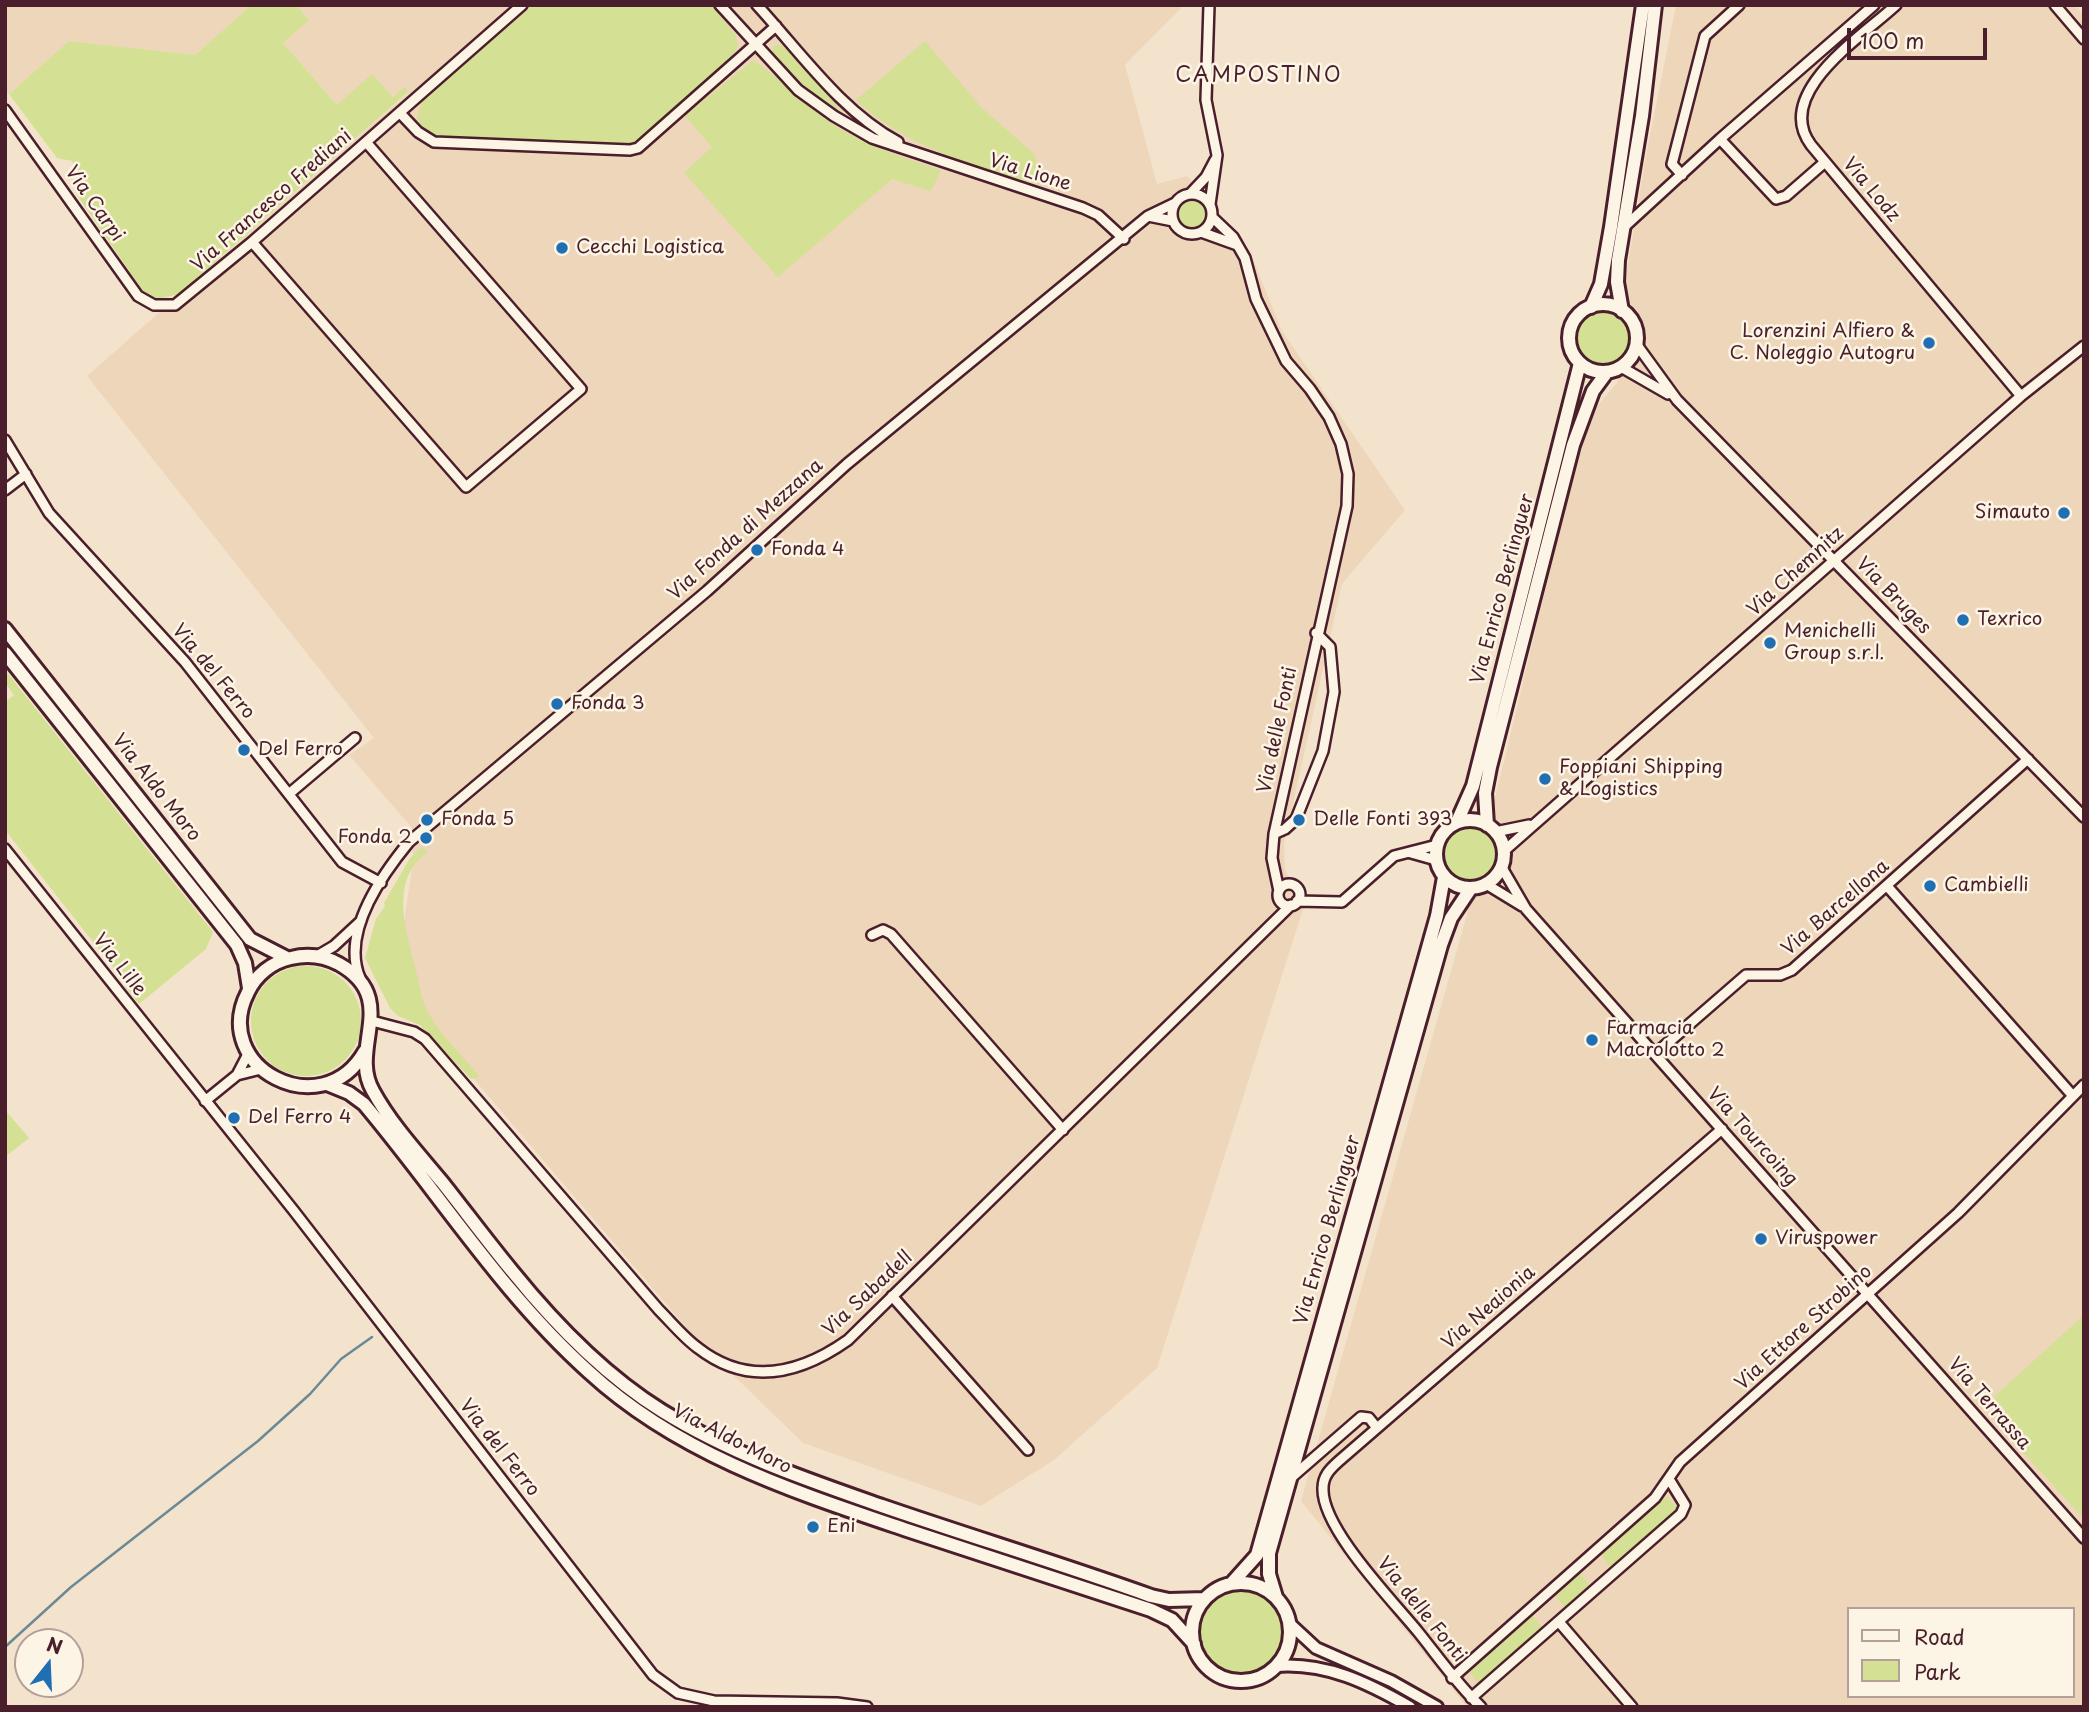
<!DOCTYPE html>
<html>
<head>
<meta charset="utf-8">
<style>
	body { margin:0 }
	#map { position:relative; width:2089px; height:1712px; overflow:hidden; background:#f4e3cc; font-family:"Playpen Sans",sans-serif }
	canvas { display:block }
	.frame { position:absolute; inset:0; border:7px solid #4a1f2b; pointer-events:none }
	.legend { position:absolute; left:1847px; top:1607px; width:228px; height:91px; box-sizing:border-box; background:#fcf5e5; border:2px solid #b59f9b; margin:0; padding:9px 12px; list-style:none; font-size:21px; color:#4a1f2b }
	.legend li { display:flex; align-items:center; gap:14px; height:35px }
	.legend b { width:35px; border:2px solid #b59f9b }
	.north { position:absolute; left:14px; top:1628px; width:70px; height:70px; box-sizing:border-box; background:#fcf5e5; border:2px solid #b59f9b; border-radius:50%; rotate:18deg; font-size:19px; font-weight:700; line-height:28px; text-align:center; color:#4a1f2b }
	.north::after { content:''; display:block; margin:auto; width:24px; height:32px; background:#1f6fb2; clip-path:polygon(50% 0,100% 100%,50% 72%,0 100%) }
	.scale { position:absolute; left:1847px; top:28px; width:140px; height:32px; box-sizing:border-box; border:4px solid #4a1f2b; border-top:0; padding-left:9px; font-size:21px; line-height:24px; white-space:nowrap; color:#4a1f2b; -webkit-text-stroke:5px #fcf5e5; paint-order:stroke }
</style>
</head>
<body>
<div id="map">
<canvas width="2089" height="1712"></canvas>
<div class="frame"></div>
<ul class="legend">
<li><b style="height:9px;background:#fcf5e5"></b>Road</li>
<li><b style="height:19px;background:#d4e093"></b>Park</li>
</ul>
<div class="north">N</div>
<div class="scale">100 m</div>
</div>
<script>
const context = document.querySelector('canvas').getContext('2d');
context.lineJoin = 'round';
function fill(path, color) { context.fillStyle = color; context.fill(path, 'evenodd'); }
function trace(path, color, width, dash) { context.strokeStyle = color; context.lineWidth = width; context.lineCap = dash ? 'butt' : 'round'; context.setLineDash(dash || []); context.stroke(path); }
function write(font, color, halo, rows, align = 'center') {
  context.font = font + ' "Playpen Sans",sans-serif'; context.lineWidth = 5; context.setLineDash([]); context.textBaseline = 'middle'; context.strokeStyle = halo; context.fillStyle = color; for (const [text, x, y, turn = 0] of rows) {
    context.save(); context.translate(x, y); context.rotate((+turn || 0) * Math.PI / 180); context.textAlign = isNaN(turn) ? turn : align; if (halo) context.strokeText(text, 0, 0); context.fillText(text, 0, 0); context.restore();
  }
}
const built = new Path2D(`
	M5,5H251L195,55L69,41L9,94L5,90Z
	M296,5H1184L1125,65L1157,184L1187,176L1250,252L1282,331L1405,510L1342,584L1284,844L1285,870L1305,903L1157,1368L1054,1460L981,1506L803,1443L696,1339L425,1022L404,923L413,860L412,828L349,755L374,738L87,376L408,93L337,105L283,43L308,20Z
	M1676,5H2075L2084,16V1707H1467L1301,1501L1466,918L1571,483L1593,411L1617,383L1625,282L1646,155ZM1849,1609H2073V1696H1849Z`);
const green = new Path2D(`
	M251,5H296L309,20L283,43L337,105L372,74L393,97L405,87L408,92L179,294L157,299L143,291L77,195L74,182L77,171L72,161L57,158L9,94L69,41L195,55Z
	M533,5H711L735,34L738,46L730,60L639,139L627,146L438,137L428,134L417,119L421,103Z
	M925,41L981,107L1035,155L1040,184C979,170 901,144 856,100Z
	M779,44L783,46L844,114L808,89L773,55V47Z
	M752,61C764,63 815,113 832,124C866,145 903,158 941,170L931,191L892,179L778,277L684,173L712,147L685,116Z
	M1178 214a14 14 0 1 1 28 0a14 14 0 1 1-28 0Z
	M1577 338a26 26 0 1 1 52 0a26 26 0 1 1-52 0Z
	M5,670L213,932L206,949L139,1004L126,988L127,985L5,830V702L14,695L5,683Z
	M1443 854a26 26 0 1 1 52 0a26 26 0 1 1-52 0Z
	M422,847L427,853C389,880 406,929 415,967C419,982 421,1001 429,1014C441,1036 464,1057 480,1077L471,1079L420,1025L398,1016L390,1008L365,958L376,919L385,906L384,903L410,858Z
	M251 1021a55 55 0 1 1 110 0a55 55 0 1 1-110 0Z
	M5,1110L29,1138L5,1157Z
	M2084,1315V1519L2003,1430L2000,1420L2005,1410L1994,1397Z
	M1667,1496L1678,1509L1611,1568L1600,1554Z
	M1579,1572L1590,1586L1565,1608L1554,1594Z
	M1198 1633a42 42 0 1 1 84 0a42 42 0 1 1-84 0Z
	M1531,1614L1542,1627L1479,1683L1467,1670Z`);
const stream = new Path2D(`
	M5,1647L71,1587L258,1441L310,1394L341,1359L372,1337`);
const minor = new Path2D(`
	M720,5L798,90L834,116L872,138L1083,208L1098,215L1124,239
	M757,5C801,53 841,111 898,142
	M1209,5L1206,100L1217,155L1210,204
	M1896,5C1863,36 1772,93 1811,145L2021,396
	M2055,5L2084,39
	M5,110L138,296L154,305H175L252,242L522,5
	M400,113L418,132L434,142L630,150L638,148L776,26
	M1720,139L1874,5
	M1682,175L1672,164L1705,36L1739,5
	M1172 214a20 20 0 1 1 40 0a20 20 0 1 1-40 0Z
	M1190,194L1206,177L1215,160
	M1148,216L1173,221
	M1212,217L1233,237L1245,258L1256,299L1286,361L1310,389L1329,417L1341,444L1348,474L1347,506L1274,834L1272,858L1279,891
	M1622,229L1720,139L1776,199L1786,196L1825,162
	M1201,232L1237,245
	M252,242L466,487L581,389L366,142
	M1637,345L1677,400L2084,817
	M1621,367L1668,394
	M5,440L49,513L185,662L342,862L381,883
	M5,490L26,474
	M290,793L355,738
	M1495,832L1529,825
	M1274,834L1285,829L1296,819L1323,751L1334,692L1330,647L1316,633
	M5,849L294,1211L653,1675L678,1693L714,1701L837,1703L867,1707
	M1504,851L2021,396L2084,346
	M1411,853L1436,860
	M1501,866L1526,909L2084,1538
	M1486,884L1522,906
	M1278 895a11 11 0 1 1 22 0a11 11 0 1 1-22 0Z
	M1887,886L2073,1096
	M1297,901L1342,902L1394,856L1437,845
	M872,935L883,930L891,934L1063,1130
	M317,956L334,946L361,921
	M360,978C341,933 381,876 409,842L707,591L847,464L1148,216L1175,203
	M372,1021L414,1032L425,1039L659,1310C672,1323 684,1338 698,1348C748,1387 800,1374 848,1340L1291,905
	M1655,1054L1746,975H1780L1792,970L2028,759
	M237,1075L261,1069
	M205,1101L237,1075L249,1052
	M892,1296L1028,1450
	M1292,1477L1361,1417L1369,1418L1377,1428
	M1559,1622L1632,1707
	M1452,1678L1655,1498L1680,1462L1958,1213L2084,1085
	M1471,1698L1681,1514L1685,1505L1669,1479
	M1481,1707C1457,1684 1439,1658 1419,1633C1394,1602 1321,1528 1323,1488C1323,1476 1330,1469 1339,1461L1722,1129`);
const tertiary = new Path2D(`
	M1289,1623L1316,1648L1391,1681L1437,1707
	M1276,1666C1326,1662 1368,1683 1410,1707`);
const secondary = new Path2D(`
	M1569 338a34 34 0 1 1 68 0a34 34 0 1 1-68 0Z
	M1591,307L1601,284L1611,227L1643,5
	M1622,311L1617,282L1618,260L1642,116L1655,5
	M5,629L250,939L287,958
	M5,653L237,945L245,963L249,988
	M1436 854a34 34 0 1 1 68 0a34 34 0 1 1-68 0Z
	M1457,822L1473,786L1580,363
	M1487,825L1485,793L1490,767L1573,445L1593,391L1607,372
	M365,1051C322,1127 209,1067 248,992C256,975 272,962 291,958C307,954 324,956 339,964C401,999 348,1048 373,1091C391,1124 418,1153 442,1182C465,1211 488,1242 512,1271C554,1323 604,1375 662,1411C731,1454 805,1479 882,1506C972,1537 1062,1564 1151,1596L1169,1600L1205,1599
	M327,1084L349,1093L364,1104C439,1193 502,1294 589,1372C678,1454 792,1491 904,1529C987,1556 1069,1583 1151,1610L1172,1620L1194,1644
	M1192 1632a49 49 0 1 1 98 0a49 49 0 1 1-98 0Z
	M1231,1584L1257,1555L1437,916L1444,877
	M1276,1597L1269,1574V1553L1441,945L1451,918L1471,888`);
const markers = [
	[562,248,7,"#1f6fb2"],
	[1929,343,7,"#1f6fb2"],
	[2064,513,7,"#1f6fb2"],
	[757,550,7,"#1f6fb2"],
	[1963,620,7,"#1f6fb2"],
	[1770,643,7,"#1f6fb2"],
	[557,704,7,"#1f6fb2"],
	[244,750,7,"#1f6fb2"],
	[1545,779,7,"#1f6fb2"],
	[427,820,7,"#1f6fb2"],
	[1299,820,7,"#1f6fb2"],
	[426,838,7,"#1f6fb2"],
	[1930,886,7,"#1f6fb2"],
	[1592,1040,7,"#1f6fb2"],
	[234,1118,7,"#1f6fb2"],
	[1761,1239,7,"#1f6fb2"],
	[813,1527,7,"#1f6fb2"]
];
const streetNames = [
	["Via Lione",1030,173,17],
	["Via Lodz",1871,190,50],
	["Via Francesco Frediani",272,201,-41],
	["Via Carpi",94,204,55],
	["Via Fonda di Mezzana",746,530,-42],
	["Via Chemnitz",1796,572,-42],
	["Via Enrico Berlinguer",1503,589,-75],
	["Via Bruges",1893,596,46],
	["Via del Ferro",213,672,50],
	["Via delle Fonti",1278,730,-78],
	["Via Aldo Moro",156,788,52],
	["Via Barcellona",1836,908,-41],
	["Via Lille",119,965,52],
	["Via Tourcoing",1752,1137,48],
	["Via Enrico Berlinguer",1328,1230,-74],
	["Via Sabadell",868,1294,-43],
	["Via Neaionia",1489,1308,-41],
	["Via Ettore Strobino",1804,1328,-42],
	["Via Terrassa",1989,1404,49],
	["Via Aldo Moro",732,1440,27],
	["Via del Ferro",499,1448,52],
	["Via delle Fonti",1421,1610,51]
];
const poiNames = [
	["Cecchi Logistica",576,248],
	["Lorenzini Alfiero &",1915,332,"right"],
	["C. Noleggio Autogru",1915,354,"right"],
	["Simauto",2050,513,"right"],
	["Fonda 4",771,550],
	["Texrico",1977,620],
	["Menichelli",1784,632],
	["Group s.r.l.",1784,654],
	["Fonda 3",571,704],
	["Del Ferro",258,750],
	["Foppiani Shipping",1559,768],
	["& Logistics",1559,790],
	["Fonda 5",441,820],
	["Delle Fonti 393",1313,820],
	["Fonda 2",412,838,"right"],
	["Cambielli",1944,886],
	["Farmacia",1606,1029],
	["Macrolotto 2",1606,1051],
	["Del Ferro 4",248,1118],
	["Viruspower",1775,1239],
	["Eni",827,1527]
];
const neighbourhoodNames = [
	["CAMPOSTINO",1259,76]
];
fill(built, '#eed6ba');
fill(green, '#d4e093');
trace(stream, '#6b8a96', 2.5);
trace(minor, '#4a1f2b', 14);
trace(tertiary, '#4a1f2b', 16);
trace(secondary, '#4a1f2b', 18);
trace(minor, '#fcf5e5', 9);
trace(tertiary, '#fcf5e5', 10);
trace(secondary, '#fcf5e5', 12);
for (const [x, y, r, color] of markers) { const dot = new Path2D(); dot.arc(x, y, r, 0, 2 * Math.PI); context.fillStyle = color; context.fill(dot); trace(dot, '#fcf5e5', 2.5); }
write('19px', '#4a1f2b', '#fcf5e5', streetNames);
write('19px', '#4a1f2b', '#fcf5e5', poiNames, 'left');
context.letterSpacing = '2px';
write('21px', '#4a1f2b', '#fcf5e5', neighbourhoodNames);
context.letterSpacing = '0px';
</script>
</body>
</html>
